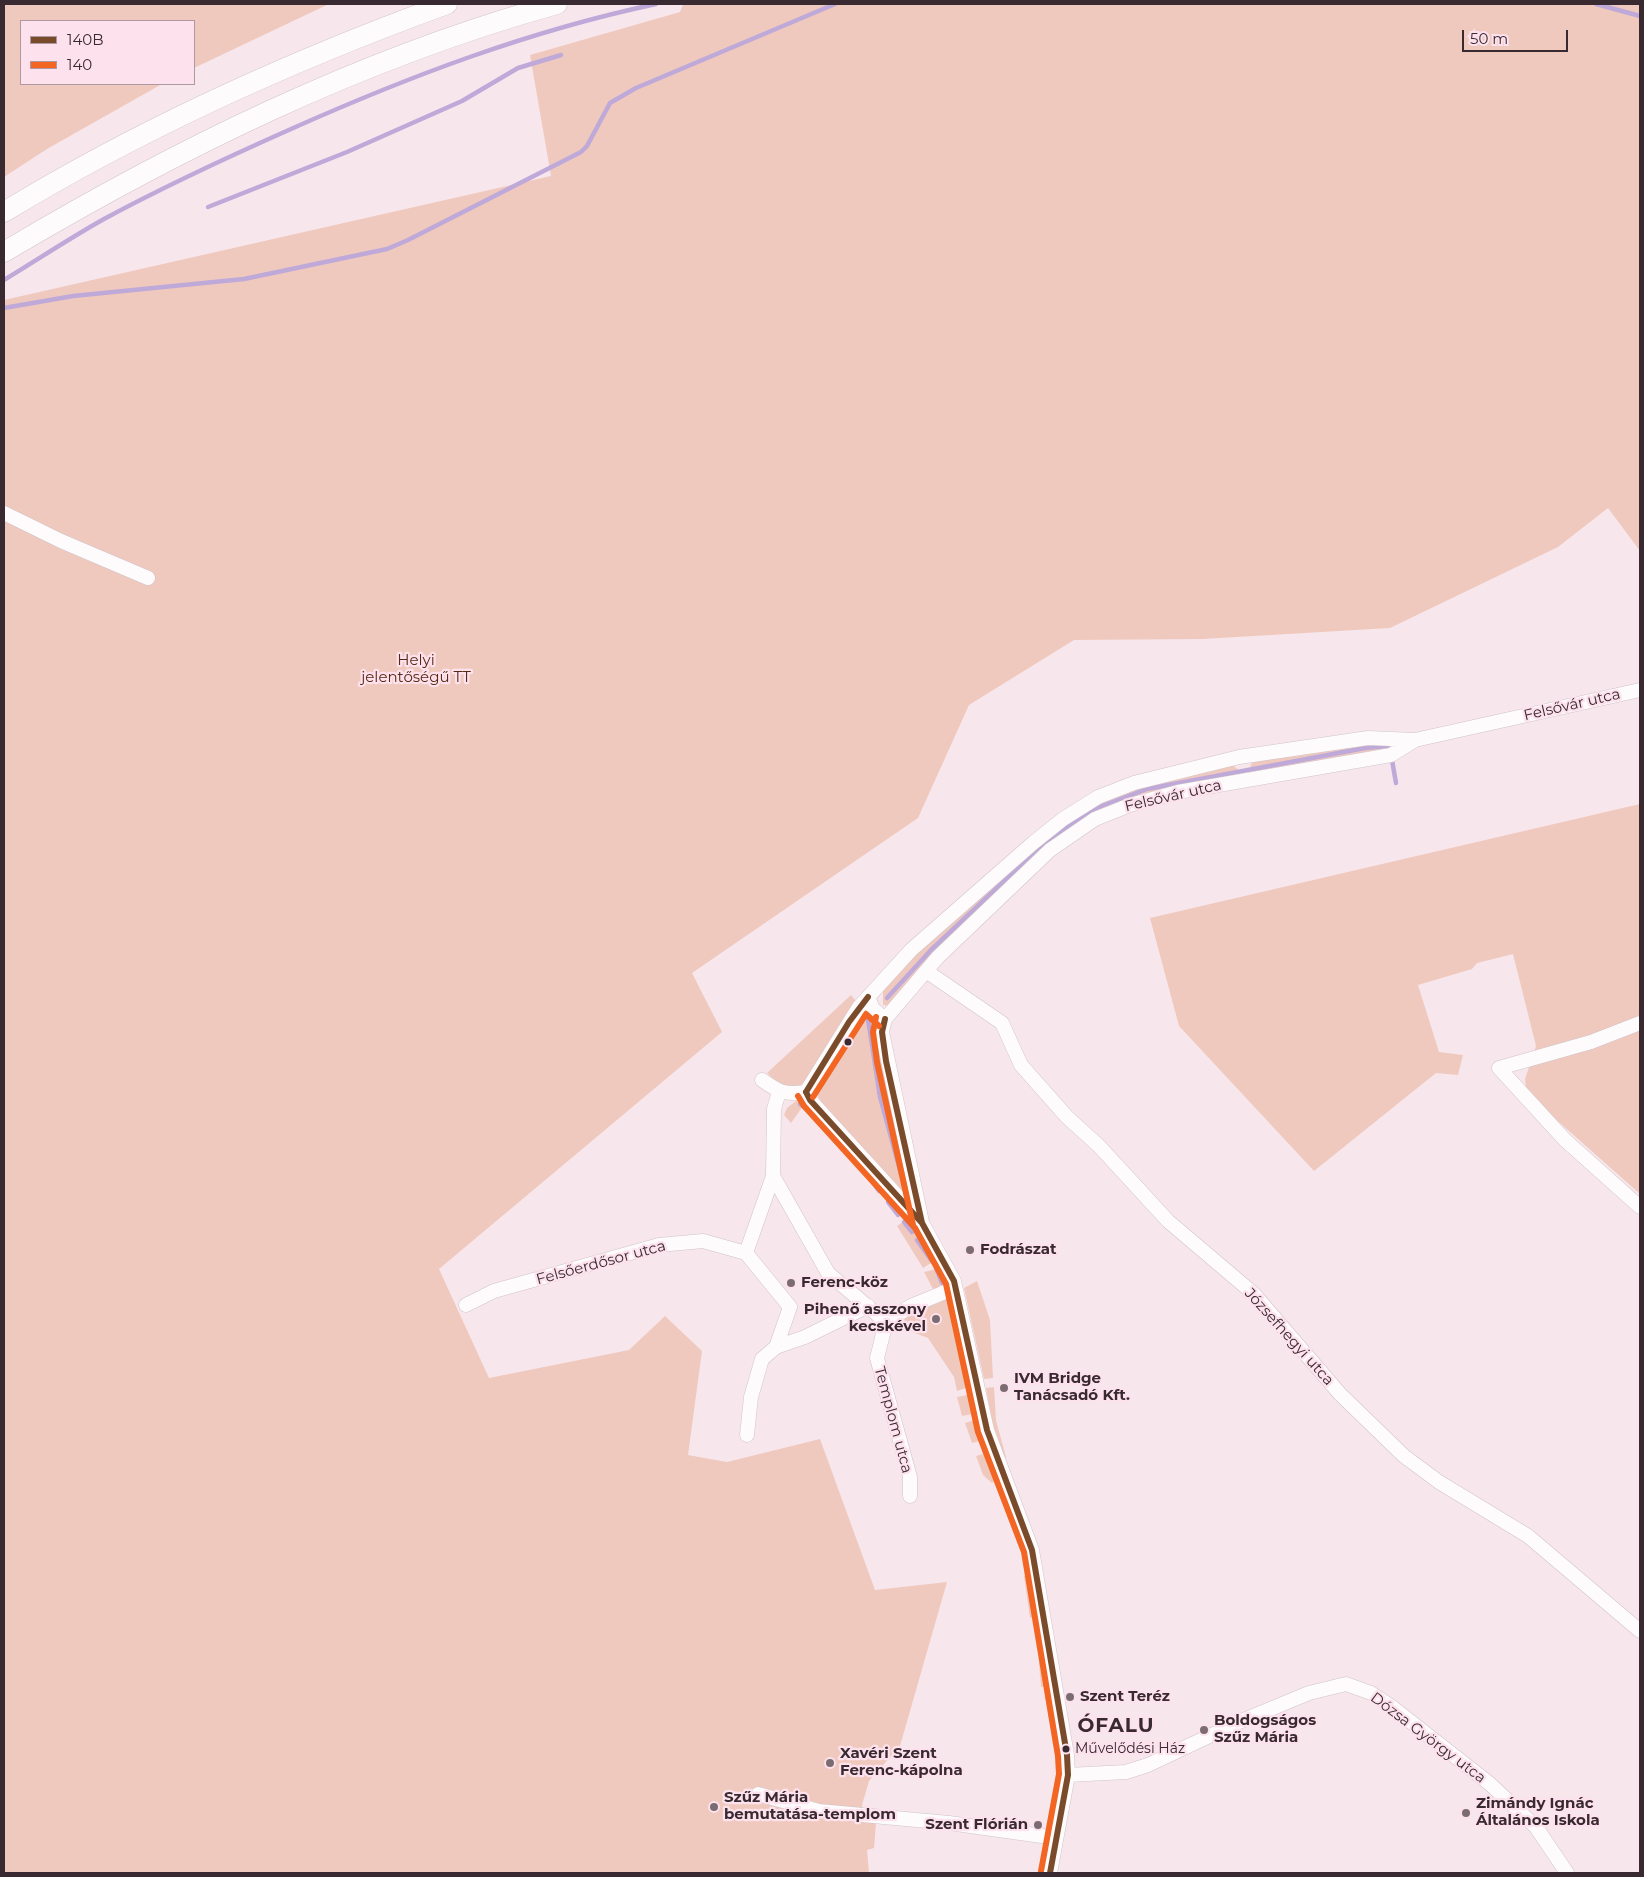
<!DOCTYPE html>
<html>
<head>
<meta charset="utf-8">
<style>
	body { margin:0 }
	#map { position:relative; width:1644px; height:1877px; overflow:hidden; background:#f7e7ed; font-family:Montserrat,sans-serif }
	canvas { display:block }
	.frame { position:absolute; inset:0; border:5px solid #382a30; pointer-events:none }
	.legend { position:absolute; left:20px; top:20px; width:175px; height:65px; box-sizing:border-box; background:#fde1ec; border:1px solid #ae98a1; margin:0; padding:6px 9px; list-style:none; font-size:15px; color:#382a30 }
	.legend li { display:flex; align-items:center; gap:10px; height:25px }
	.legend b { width:25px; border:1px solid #ae98a1 }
	.scale { position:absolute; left:1462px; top:30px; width:106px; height:22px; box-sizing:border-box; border:2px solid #382a30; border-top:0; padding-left:6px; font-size:15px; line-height:18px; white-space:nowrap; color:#382a30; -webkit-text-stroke:4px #fde1ec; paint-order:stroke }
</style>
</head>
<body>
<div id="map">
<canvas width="1644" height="1877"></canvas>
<div class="frame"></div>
<ul class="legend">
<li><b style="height:6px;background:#7a4b2a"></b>140B</li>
<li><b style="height:6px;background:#f26522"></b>140</li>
</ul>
<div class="scale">50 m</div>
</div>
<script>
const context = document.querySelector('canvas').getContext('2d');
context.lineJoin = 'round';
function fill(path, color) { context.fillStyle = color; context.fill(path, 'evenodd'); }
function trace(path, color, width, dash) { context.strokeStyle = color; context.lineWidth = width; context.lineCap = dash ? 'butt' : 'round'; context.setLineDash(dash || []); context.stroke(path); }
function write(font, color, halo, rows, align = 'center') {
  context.font = font + ' Montserrat,sans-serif'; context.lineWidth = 4.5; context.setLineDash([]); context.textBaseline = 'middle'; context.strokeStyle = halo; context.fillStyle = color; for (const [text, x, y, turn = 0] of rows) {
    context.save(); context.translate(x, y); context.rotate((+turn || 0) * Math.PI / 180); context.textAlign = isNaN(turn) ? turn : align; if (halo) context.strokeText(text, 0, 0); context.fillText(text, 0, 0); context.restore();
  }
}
const green = new Path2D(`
	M4,4H329L194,68V21H21V84H162L47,149L4,177Z
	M683,4H1640V551L1608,508L1558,547L1390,628L1203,639L1074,640L969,705L918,818L692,973L722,1032L439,1269L489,1378L629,1350L665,1316L702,1351L688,1455L727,1462L820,1439L875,1590L947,1582L900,1746L869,1781L862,1805L864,1821L876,1823L874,1848L867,1850L869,1873H4V300L551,176L530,55L680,12Z
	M1382,743L1393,745L1394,748L1253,774L1250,771L1251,764L1256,760Z
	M1232,765L1239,770V776L1097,814L891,1006L883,1005V990L914,955L1065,822L1116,794Z
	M1640,804V1194L1534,1100L1526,1088L1525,1079L1536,1046L1513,954L1477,963L1472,969L1418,985L1439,1052L1463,1055L1458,1075L1436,1073L1314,1171L1179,1026L1150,918Z
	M851,995L856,1001C843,1015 842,1025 834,1042C829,1055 808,1081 797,1088L779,1084L767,1073Z
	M865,1014L872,1017L913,1204L824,1108L816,1092V1088L841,1054L859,1016Z
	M796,1101L805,1102L833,1129L827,1134L803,1106L791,1123L784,1115L787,1108Z
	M907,1219L936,1260L923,1268L897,1226Z
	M941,1268L946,1280L934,1291L924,1272Z
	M977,1281L990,1320L993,1378L984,1379L964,1288Z
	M942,1297L952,1299L971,1386L957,1391L954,1377L928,1338L886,1322Z
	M994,1387L996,1420L1006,1457L1003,1458L992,1421L986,1388Z
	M973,1394L977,1413L962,1416L957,1397Z
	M978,1419L983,1440L972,1443L965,1423Z
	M987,1453L998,1479L992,1483L983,1475L976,1456Z
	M1024,1576H1027L1028,1586H1032L1037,1617L1030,1618Z
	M1044,1662L1048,1686L1041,1687L1039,1663Z
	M1050,1695L1053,1718L1049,1719L1045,1696Z`);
const stream = new Path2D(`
	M1596,4L1640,16
	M208,207L347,152L462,101L518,68L561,55
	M4,280C37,260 70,238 104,219C165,186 228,157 291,129C410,76 529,31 656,4
	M4,308L73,296L244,279L387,249L408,240L581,152L587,146L610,103L636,88L835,4
	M1392,760L1396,783
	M887,998L931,950L1032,855L1062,830L1094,809L1147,789L1365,748L1386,746L1390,752
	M868,1019L880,1097L901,1174
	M800,1104L811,1111
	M851,1155L866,1174
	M872,1181L879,1191
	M888,1202L898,1215
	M904,1222L912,1232
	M917,1240L931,1260
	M936,1268L942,1283
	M950,1297L960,1341`);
const minor = new Path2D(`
	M4,513L61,541L148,578
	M926,971L1002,1023L1021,1065L1067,1117L1099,1146L1168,1221L1254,1294L1340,1394L1404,1456L1439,1482L1528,1536L1640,1631
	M868,997L873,1009L885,1019
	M1640,1023L1591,1042L1499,1068L1565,1140L1640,1207
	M762,1080C779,1092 784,1095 806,1092
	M806,1092L859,1007L911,950L1033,843L1063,819L1098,797L1134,783L1239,757L1368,738L1415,740L1640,690
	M806,1092L810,1100L922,1223L954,1281L987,1430L1032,1550L1067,1755L1068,1775L1050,1873
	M773,1176L828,1273L886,1322
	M922,1222L882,1032L885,1019L938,957L1050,850L1095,819L1130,805L1178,792L1391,755L1415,740
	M746,1253L773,1176L774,1109L779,1092
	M466,1305L494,1291L659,1245L703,1241L746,1253L790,1307L776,1347L762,1359L751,1397L747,1435
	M886,1322L877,1358L910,1477V1496
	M886,1322L911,1306L955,1288
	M776,1347L805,1337L868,1306
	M1068,1775L1126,1772L1148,1765L1239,1722L1309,1693L1346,1684L1371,1693L1392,1707L1490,1784L1536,1827L1567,1873
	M758,1794L819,1811L949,1823L1056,1838`);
const highway = new Path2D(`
	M4,212C144,127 293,60 447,4
	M4,252C177,149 362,58 557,4`);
const bus1 = new Path2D(`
	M885,1019L882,1032L886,1061L922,1223
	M806,1092L810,1100L922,1223L954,1281L987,1430L1032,1550L1067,1755L1068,1775L1050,1873
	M806,1092L849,1022L868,997`);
const bus2 = new Path2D(`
	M876,1017L873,1032L877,1062L913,1225
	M798,1096L804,1106L915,1228L946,1284L978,1432L1024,1552L1058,1756L1059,1774L1041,1871
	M813,1097L866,1014L879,1026`);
const markers = [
	[848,1042,4.5,"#382a30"],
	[970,1250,5,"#7b6c72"],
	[791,1283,5,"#7b6c72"],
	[936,1319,5,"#7b6c72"],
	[1004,1388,5,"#7b6c72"],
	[1070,1697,5,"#7b6c72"],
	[1204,1730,5,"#7b6c72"],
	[1066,1749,4.5,"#382a30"],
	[830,1763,5,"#7b6c72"],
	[714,1807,5,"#7b6c72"],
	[1466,1813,5,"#7b6c72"],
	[1038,1825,5,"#7b6c72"]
];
const busNames = [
	["Művelődési Ház",1075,1749]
];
const parkNames = [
	["Helyi",416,661],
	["jelentőségű TT",416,678]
];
const streetNames = [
	["Felsővár utca",1572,705,-13],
	["Felsővár utca",1173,796,-13],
	["Felsőerdősor utca",601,1263,-15],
	["Józsefhegyi utca",1289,1337,48],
	["Templom utca",893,1420,75],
	["Dózsa György utca",1428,1738,37]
];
const poiNames = [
	["Fodrászat",980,1250],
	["Ferenc-köz",801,1283],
	["Pihenő asszony",926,1310,"right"],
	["kecskével",926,1327,"right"],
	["IVM Bridge",1014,1379],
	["Tanácsadó Kft.",1014,1396],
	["Szent Teréz",1080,1697],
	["Boldogságos",1214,1721],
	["Szűz Mária",1214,1738],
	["Xavéri Szent",840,1754],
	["Ferenc-kápolna",840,1771],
	["Szűz Mária",724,1798],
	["bemutatása-templom",724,1815],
	["Zimándy Ignác",1476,1804],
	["Általános Iskola",1476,1821],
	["Szent Flórián",1028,1825,"right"]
];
const districtNames = [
	["ÓFALU",1116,1726]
];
fill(green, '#f0c9be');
trace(stream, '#bea9d9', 4.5);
trace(minor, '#d0c3c8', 15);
trace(highway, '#d0c3c8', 21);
trace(minor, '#fefbfc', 14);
trace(highway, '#fefbfc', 20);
trace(bus1, '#7a4b2a', 6);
trace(bus2, '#f26522', 6);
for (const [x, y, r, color] of markers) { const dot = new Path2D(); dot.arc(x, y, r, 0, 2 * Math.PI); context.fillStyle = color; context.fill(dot); trace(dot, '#fde1ec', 2); }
write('14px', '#382a30', '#fde1ec', busNames, 'left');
write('15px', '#582912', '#fde1ec', parkNames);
write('15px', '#382a30', '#fde1ec', streetNames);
write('bold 15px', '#382a30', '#fde1ec', poiNames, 'left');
context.letterSpacing = '1px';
write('bold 20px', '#382a30', '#fde1ec', districtNames);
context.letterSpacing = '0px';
</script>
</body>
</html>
